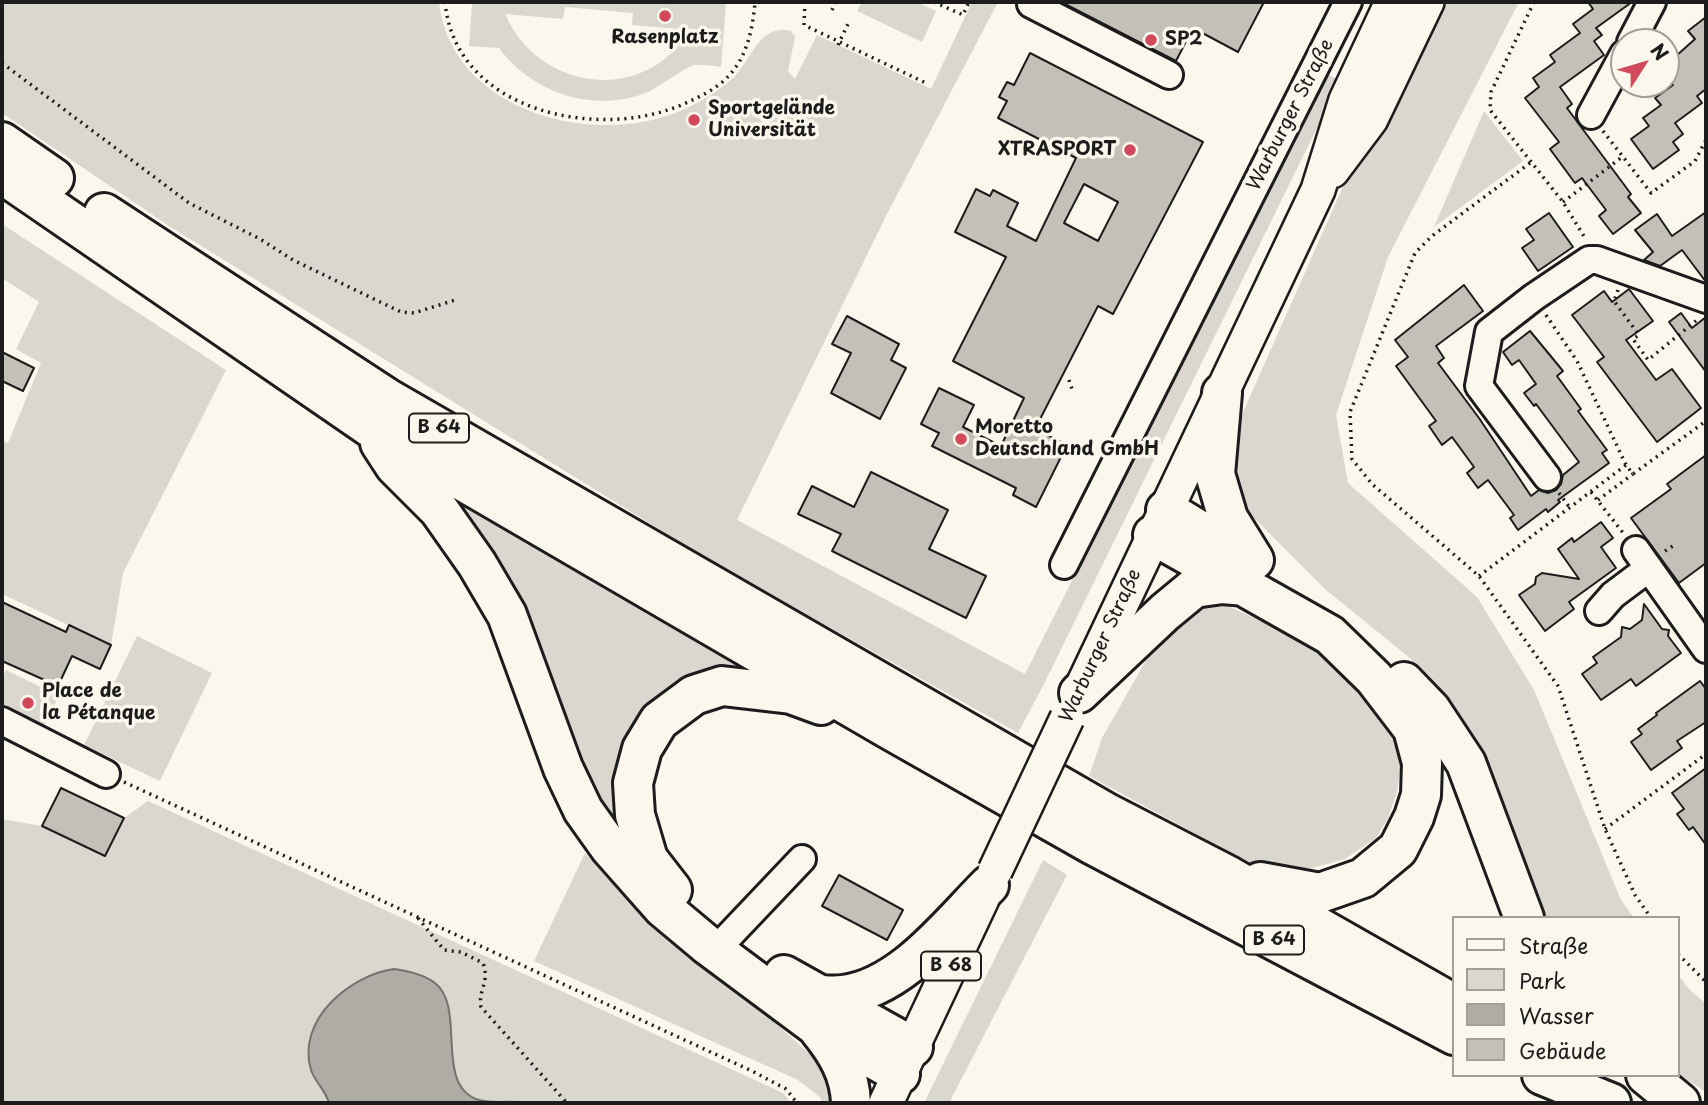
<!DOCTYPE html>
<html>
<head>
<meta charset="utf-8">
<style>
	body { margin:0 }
	#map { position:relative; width:1708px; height:1105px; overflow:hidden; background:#fbf7ec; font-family:"Playpen Sans",sans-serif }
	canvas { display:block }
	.frame { position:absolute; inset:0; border:4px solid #1c1c1c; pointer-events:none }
	.legend { position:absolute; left:1452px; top:916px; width:228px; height:161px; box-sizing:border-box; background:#fbf7ec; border:2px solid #a29f99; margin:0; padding:9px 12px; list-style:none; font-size:21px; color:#1c1c1c }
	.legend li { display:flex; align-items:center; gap:14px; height:35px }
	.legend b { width:35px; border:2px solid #a29f99 }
	.north { position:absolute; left:1610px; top:28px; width:70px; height:70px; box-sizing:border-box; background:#fbf7ec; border:2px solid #a29f99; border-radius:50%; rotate:53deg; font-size:19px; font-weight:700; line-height:28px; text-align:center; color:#1c1c1c }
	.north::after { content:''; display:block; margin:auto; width:24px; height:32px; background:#d1495b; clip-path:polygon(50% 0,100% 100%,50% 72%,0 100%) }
</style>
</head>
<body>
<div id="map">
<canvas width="1708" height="1105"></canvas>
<div class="frame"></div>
<ul class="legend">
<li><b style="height:9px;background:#fbf7ec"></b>Straße</li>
<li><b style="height:19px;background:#dad7ce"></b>Park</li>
<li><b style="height:19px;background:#afaca5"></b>Wasser</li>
<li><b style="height:19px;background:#c3c0b8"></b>Gebäude</li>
</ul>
<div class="north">N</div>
</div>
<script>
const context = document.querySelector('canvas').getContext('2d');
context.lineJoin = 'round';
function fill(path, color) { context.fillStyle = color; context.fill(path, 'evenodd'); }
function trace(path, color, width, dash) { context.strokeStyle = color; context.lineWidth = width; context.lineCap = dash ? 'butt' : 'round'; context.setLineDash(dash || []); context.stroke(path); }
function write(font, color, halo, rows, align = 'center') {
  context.font = font + ' "Playpen Sans",sans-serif'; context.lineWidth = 7; context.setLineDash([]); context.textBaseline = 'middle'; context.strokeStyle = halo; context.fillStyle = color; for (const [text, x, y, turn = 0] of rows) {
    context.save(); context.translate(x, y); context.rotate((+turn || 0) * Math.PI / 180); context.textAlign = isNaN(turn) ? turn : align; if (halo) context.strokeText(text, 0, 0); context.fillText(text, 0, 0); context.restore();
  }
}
const green = new Path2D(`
	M2,2H439C451,114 601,151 689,107C705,99 720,90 733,78C750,62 760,22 791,31L795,37L788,71L795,79L817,35L931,89L972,2H998L887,214L737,520L1025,674L1327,74L1340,81L1044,684L1018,733L704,557L169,226L2,113Z
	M472,2H726L721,67C712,66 702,64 694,65C687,66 659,87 648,92C594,114 532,93 499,48L469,46ZM565,7L633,13L632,25L690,30C645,105 539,92 505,14L563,19Z
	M862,2H917L936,11L922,42L857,11Z
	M1440,2H1519L1388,257L1336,415L1348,483L1477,597L1534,690L1621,900L1634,918H1540L1456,716L1411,659L1325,589L1242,506L1228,446L1365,137Z
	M1484,111L1523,161L1434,227Z
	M2,224L226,370L123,573L111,645L2,594V441L8,443L41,363L16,349L39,302L2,278Z
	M412,460L776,677L656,713L640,860L611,830Z
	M1210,598L1308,642L1351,680L1390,731L1402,758L1397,792L1388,818L1376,838L1345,859L1309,869L1257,867L1089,776L1102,738L1157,641Z
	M137,636L212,673L160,781L84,745Z
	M6,670L59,696L42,730L2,711V679Z
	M148,801L783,1093L791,1103H2V819L42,826L105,856L124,818Z
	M585,853L650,926L774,1022L813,1057L827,1075L833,1103H821V1098L798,1080L534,961Z
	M1043,860L1067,875L949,1103H924Z
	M1678,975L1690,990L1706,1004V1092L1678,1074Z`);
const water = new Path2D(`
	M394,969C409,971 423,974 435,983C467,1008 433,1086 479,1100C494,1104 512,1100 528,1103H329C326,1091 315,1082 311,1070C296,1020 350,975 394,969Z`);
const building = new Path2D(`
	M1061,2H1264L1238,52L1193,28L1176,61Z
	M1588,2H1632L1596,28L1602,35L1594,41L1604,55L1560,87L1572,104L1567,108L1631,194L1628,197L1641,213L1613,234L1599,216L1606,210L1582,178L1575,183L1550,149L1559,142L1525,98L1539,87L1533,78L1555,62L1550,55L1580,33L1573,24L1593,9Z
	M1706,17V89L1697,96L1702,103L1675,123L1683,134L1673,142L1679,150L1653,169L1631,139L1649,126L1643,118L1661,105L1655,98L1673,85L1666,76V65L1695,39L1688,31Z
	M1030,53L1203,142L1113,314L1098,306L1035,429L1067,445L1036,507L1013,495L1016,488L932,446L939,433L921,424L939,388L974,405L963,427L1001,446L1024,398L953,361L1006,257L955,232L976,189L990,196L993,190L1018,203L1007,226L1036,241L1076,158L998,118L1007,101L999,97L1007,82L1014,85ZM1084,184L1118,202L1098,241L1064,223Z
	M1706,212V282L1682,250L1660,266L1644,260L1653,252L1635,230L1657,214L1672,236Z
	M1549,213L1573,247L1538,271L1522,248L1534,240L1526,229Z
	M1464,285L1483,311L1436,346L1444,358L1438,363L1479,418L1531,496L1539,490L1548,493L1556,490L1561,484L1563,475L1579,462L1536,404L1534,406L1524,393L1536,384L1519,360L1512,365L1503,352L1530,331L1563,371L1557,376L1581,409L1578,411L1607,450L1602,453L1609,463L1558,500L1560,502L1548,512L1546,509L1518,530L1510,518L1514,515L1488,480L1478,488L1467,473L1474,467L1452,437L1442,445L1429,426L1436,421L1396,366L1408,357L1395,340Z
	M1629,289L1653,321L1626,340L1656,380L1672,369L1701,408L1657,442L1597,362L1604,357L1572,315L1604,291L1612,302Z
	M1681,313L1692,328L1706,317V372L1669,322Z
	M847,316L899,344L891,360L906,368L880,419L831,393L851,353L832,344Z
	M2,352L34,368L23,391L2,381Z
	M1706,455V563L1679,583L1631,518L1671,489L1667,484Z
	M871,472L948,510L929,549L986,576L966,618L832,551L841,534L798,514L812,486L854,507Z
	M1601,522L1613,538L1601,547L1616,568L1569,602L1574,609L1545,631L1519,595L1535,584L1536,577L1542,573L1579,579L1558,549L1572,538L1574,542Z
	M2,602L66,632L69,625L111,645L100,669L72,656L58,686L2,661Z
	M1644,604L1662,629L1669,630L1668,636L1681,653L1636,686L1631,679L1601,700L1582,674L1597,663L1593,657L1621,637L1622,627L1630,629L1642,620Z
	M1700,681L1706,689V722L1677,741L1682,748L1651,770L1631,742L1642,734L1638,729L1657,715L1656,713Z
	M1706,768V845L1693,827L1689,830L1677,814L1684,809L1672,793Z
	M61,788L124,818L105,856L42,826Z
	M839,875L903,910L887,940L822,906Z`);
const path = new Path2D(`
	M445,2C455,113 602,143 688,102C704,95 721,86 732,72C748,53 753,26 755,2
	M805,2L804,25L928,84
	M934,2L963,15L969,2
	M1534,2L1491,92L1490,110L1563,202L1585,238
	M832,10L836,2
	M838,45L848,24
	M2,63L189,203L260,239L293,260L401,312L414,313L455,300
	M1603,131L1651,193L1695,161L1706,140
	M1530,163L1432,236L1415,253L1350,412L1352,459L1372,484L1479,576L1558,686L1605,829L1635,895L1651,918
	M1563,202L1622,157
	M1618,290L1614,301L1639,335L1633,339L1648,360L1697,320
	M1546,315L1577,361L1626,465
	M1069,380L1073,392
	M1591,492L1624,534
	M1559,493L1570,508
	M1598,500L1633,474
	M1665,551L1673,546
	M1479,576L1626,465L1633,474L1706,421
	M124,782L752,1071L786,1089L797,1103
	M1605,829L1706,754
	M418,918L444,950L461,952L483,963C490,983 478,989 481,1007L567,1103
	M1678,954L1706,982`);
const minor = new Path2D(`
	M1032,2L1031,4L1169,75
	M1631,42L1652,2
	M1591,115L1624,54
	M1547,477L1479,386L1489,332L1534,297L1589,260H1597L1706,299
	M1636,550L1706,649
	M1064,565L1348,2
	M1599,611L1613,595L1649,568
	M2,721L106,774
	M727,938L802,859`);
const major = new Path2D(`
	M1332,171L1371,119L1427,2
	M1082,687L1318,190L1346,100L1392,2
	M886,1103L982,899`);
const highway = new Path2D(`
	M2,142L54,178
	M2,174L370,427L887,728L1093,845L1454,1035
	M104,213L387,398L1107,813L1229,876L1454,1004
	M1222,393L1215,474L1228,518L1254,560
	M380,443L395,466L439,510L477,564L507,615L563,768L583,810L610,848L663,908L706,944L816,1026L900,1074
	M1166,510L1235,552
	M1153,535L1330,635L1374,678L1413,729L1422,763L1421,795L1414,817L1398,849L1363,878L1320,893L1260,882
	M1404,682L1431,710L1466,763L1524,918
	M1079,693L1165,612L1194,588L1222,584L1246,586
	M672,890L648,859L635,815L633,783L642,749L659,721L694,695L722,686L791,694L821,705
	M784,975L913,1047
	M816,995C825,995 834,996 843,995C902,988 950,924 989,885
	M819,1030C837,1052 850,1074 851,1103
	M1542,1075L1611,1103
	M1646,1075L1680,1103`);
const majorBridge = new Path2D(`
	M995,871L1067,718`);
const markers = [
	[665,16,7,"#d1495b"],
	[1151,40,7,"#d1495b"],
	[694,120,7,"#d1495b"],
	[1130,150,7,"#d1495b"],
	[961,439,7,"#d1495b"],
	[28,703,7,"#d1495b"]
];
const shields = [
	[439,428,60],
	[1274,940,60],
	[951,966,60]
];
const shieldNames = [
	["B 64",439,428],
	["B 64",1274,940],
	["B 68",951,966]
];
const poiNames = [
	["Rasenplatz",665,38,"center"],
	["SP2",1165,40],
	["Sportgelände",708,109],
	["Universität",708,131],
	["XTRASPORT",1116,150,"right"],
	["Moretto",975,428],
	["Deutschland GmbH",975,450],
	["Place de",42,692],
	["la Pétanque",42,714]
];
const streetNames = [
	["Warburger Straße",1291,115,-63],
	["Warburger Straße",1101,646,-65]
];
fill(green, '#dad7ce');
fill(water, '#afaca5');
trace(water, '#74726e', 2);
fill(building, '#c3c0b8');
trace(building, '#1c1c1c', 2);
trace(minor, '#1c1c1c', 32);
trace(major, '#1c1c1c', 38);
trace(highway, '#1c1c1c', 44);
trace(path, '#1c1c1c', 3.5, [2, 5]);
trace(minor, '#fbf7ec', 26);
trace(major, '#fbf7ec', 33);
trace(highway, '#fbf7ec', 38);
trace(majorBridge, '#1c1c1c', 38, []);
trace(majorBridge, '#fbf7ec', 33);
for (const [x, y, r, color] of markers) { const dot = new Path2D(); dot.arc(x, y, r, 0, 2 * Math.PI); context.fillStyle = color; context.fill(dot); trace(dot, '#fbf7ec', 2.5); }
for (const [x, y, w] of shields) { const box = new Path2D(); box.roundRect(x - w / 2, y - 14.5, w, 29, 5); context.fillStyle = '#fbf7ec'; context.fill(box); trace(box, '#1c1c1c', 2); }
write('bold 18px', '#1c1c1c', null, shieldNames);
write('bold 19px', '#1c1c1c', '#fbf7ec', poiNames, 'left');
write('19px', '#1c1c1c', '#fbf7ec', streetNames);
</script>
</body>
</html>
